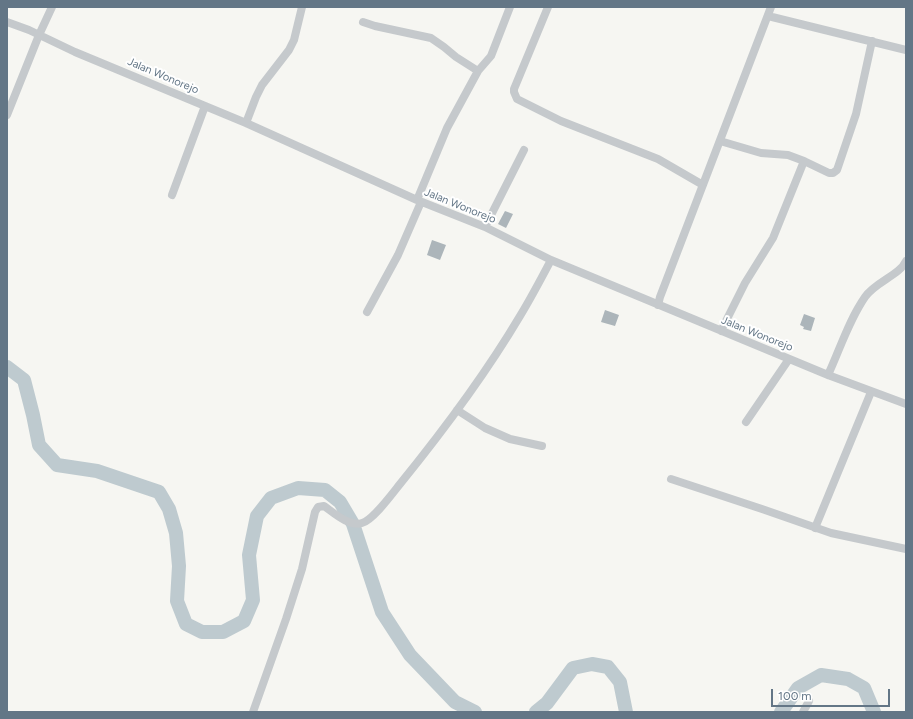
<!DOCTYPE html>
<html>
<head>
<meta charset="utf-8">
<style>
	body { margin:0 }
	#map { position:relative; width:913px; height:719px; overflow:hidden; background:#f6f6f2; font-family:Figtree,sans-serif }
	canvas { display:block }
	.frame { position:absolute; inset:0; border:8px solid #637686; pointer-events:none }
	.scale { position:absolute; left:771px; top:689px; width:119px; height:18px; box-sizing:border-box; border:2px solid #637686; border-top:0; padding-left:5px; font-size:12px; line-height:14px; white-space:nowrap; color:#637686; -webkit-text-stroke:3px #fff; paint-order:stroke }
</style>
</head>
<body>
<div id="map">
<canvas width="913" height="719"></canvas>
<div class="frame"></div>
<div class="scale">100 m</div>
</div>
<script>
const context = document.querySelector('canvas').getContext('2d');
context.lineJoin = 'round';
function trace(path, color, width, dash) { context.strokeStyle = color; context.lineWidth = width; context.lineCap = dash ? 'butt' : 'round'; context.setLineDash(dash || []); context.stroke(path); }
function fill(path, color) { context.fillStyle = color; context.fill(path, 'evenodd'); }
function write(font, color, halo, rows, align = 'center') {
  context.font = font + ' Figtree,sans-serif'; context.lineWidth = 4; context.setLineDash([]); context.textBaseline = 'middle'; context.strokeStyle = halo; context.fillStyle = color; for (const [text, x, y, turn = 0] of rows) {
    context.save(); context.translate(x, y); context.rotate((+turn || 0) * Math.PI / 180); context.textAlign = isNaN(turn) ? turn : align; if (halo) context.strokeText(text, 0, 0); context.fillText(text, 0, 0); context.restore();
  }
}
const river = new Path2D(`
	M7,367L24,380L33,415L39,445L57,465L97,471L159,492L169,509L176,533L179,566L177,601L186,624L202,632H223L244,621L253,600L249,555L257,516L271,498L298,488L325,490L340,502L353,524L382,612L410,655L455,702L475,712
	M536,712L547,703L573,668L592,664L608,667L620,682L626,712
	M781,712L798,688L821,675L848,679L864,688L874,712`);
const building = new Path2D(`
	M505,211L513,214L506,228L498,224Z
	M432,240L446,245L440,260L427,255Z
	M605,310L619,315L615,326L601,322Z
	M804,314L815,318L811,331L803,329L804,327L800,325Z`);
const minor = new Path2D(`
	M548,7L514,89V92L517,99L561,121L658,159L703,185
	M768,16L906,50
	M7,22L29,30L75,52L246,123L417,200L485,227L551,260L828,375L906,404
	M363,22L375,26L431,38L444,47L456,57L478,71
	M7,115L39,35L52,7
	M246,123L256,97L262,85L289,50L294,40L302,7
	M720,141L761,153L788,155L804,161
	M172,195L205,106
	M417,200L447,128L478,71L491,56L510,7
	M485,227L524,150
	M658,305L660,297L771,7
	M367,312L398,255L421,202
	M721,331L745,283L773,238L804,161L829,173H833L837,170L856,114L872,41
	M828,375C840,349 849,320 865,297C875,282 900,275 906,261
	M457,410L485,428L510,439L542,446
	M746,422L789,359
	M671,479L762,509L831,533L906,549
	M815,528L871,392
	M253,712L286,619L302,569L315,512L318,507L324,506C334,513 349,527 362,523C373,520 392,494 400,484C443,431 485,375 520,316C531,298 541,279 551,260
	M803,712L809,701`);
const streetNames = [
	["Jalan Wonorejo",163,76,23],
	["Jalan Wonorejo",460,206,22],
	["Jalan Wonorejo",757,334,22]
];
trace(river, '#becacf', 14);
fill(building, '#acb5ba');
trace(minor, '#c5c9cc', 8);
write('11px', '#637686', '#fff', streetNames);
</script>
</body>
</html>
